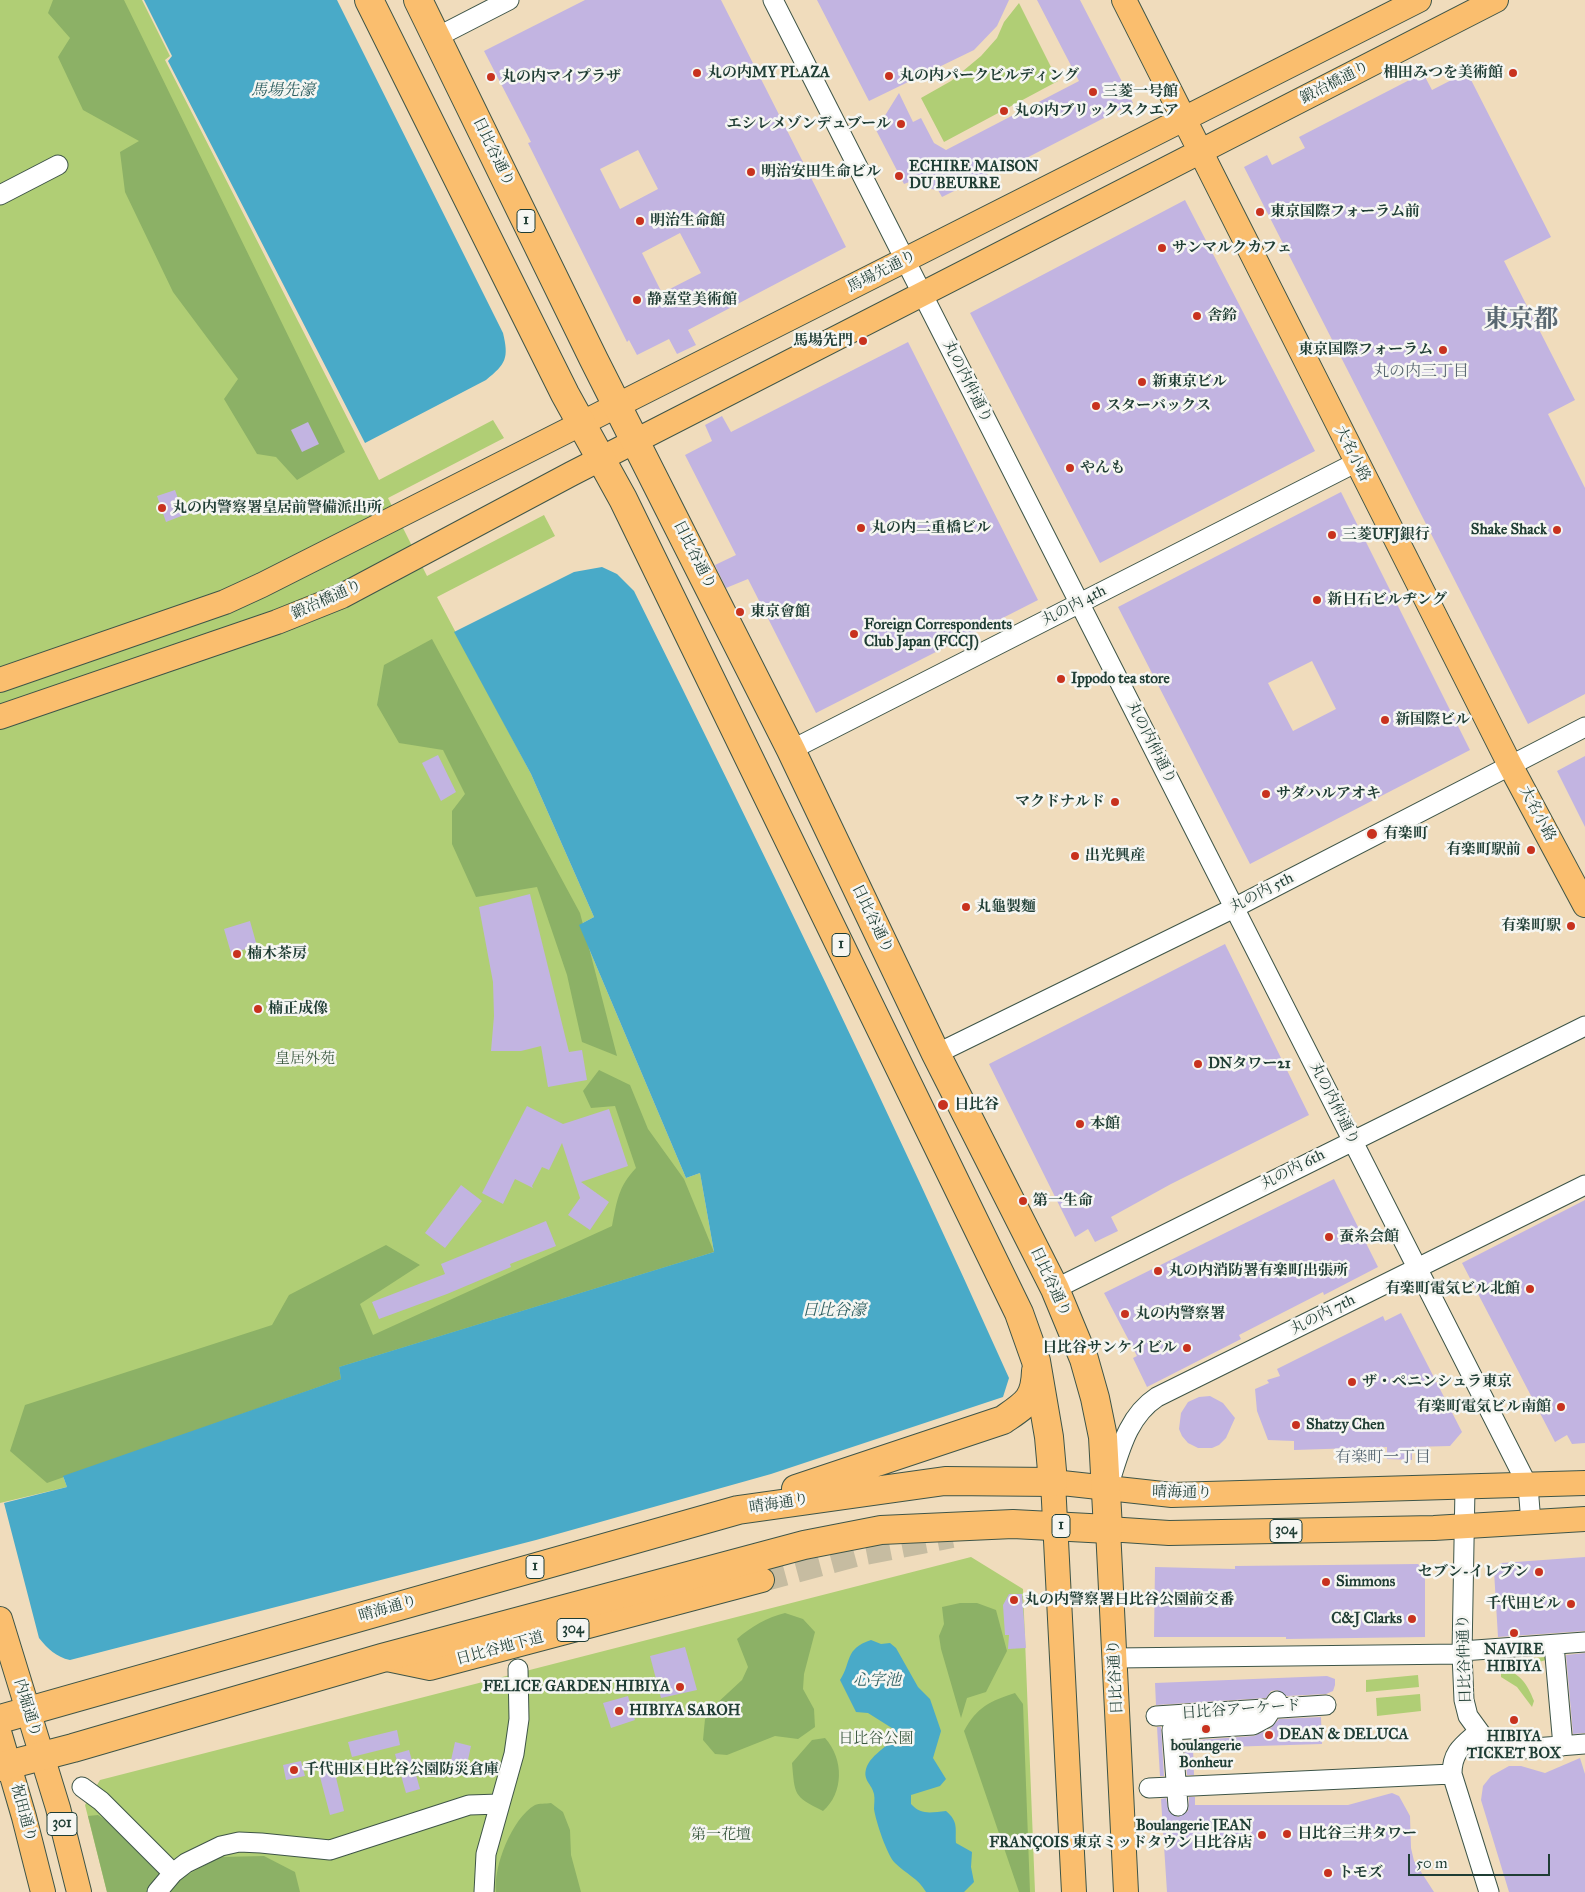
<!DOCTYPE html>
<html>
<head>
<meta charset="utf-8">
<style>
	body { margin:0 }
	#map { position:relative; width:1585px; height:1892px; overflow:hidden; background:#f0dcbc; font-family:"IM FELL Great Primer",serif }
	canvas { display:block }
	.scale { position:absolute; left:1408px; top:1854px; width:142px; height:22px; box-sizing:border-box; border:2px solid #1f3d34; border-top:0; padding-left:6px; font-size:15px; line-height:18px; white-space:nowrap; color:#1f3d34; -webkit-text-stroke:4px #f6f6f2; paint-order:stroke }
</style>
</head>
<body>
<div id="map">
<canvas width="1585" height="1892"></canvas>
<div class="scale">50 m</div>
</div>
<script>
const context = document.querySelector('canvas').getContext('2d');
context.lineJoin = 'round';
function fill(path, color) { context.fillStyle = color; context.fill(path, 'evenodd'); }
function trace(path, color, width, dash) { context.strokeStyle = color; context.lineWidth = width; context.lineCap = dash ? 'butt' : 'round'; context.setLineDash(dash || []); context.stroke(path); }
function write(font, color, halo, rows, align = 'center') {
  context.font = font + ' "IM FELL Great Primer","Noto Serif JP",serif'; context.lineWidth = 5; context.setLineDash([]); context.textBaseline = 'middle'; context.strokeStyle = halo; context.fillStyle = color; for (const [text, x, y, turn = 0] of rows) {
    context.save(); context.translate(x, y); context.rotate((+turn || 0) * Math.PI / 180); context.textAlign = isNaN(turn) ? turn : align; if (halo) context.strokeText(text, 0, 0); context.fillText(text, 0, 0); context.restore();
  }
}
const green = new Path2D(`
	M0,0H142L170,56L165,60L379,480L493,420L504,438L388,498L427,576L544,515L555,536L437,597L531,774L594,917L579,925L686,1178L700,1173L714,1252L63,1476L67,1487L0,1503Z
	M1019,3L1058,81L944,142L921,98L951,81L981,56L997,38L1004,22Z
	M971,1557L1023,1589L1035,1892H107L85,1805L100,1780Z
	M1546,1657V1660L1539,1662L1508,1663V1660Z
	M1501,1668C1520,1673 1527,1683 1534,1701L1532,1707L1517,1687L1501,1677Z
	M1418,1675L1419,1687L1366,1692V1680Z
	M1420,1694L1421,1711L1377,1716L1376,1698Z`);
const forest = new Path2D(`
	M53,0H124L345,452L297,480L276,457L257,454L224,399L238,379L173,292L125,192L120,152L139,141L83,110L58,57L70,38L48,13Z
	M432,639L580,913L617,1056L582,1042L567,975L537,887L476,897L452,844V811L465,794L443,750L399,743L377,705L384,665Z
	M599,1070L630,1085L648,1129L684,1179L714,1252L339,1367L341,1379L47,1483L10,1451L25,1405L272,1325L289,1295L386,1245L420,1265L360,1304L373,1335L612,1226C617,1201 618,1187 636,1168L615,1106L591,1108L583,1091Z
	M960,1603H977L996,1610L1007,1651L986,1692L967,1698L961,1718L941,1649L939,1636L944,1624L942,1607Z
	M785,1613L803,1619L815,1632L804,1674L803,1689L814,1709L815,1727L798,1739L775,1736L727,1755L715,1754L703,1740L705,1719L715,1705L742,1680L748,1667L737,1639C752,1626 766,1618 785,1613Z
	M1015,1693L1023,1704L1030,1892H1019L1018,1889L964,1731C977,1707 990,1701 1015,1693Z
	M825,1738C844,1759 844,1793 823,1811C793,1796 795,1795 792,1763L812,1740Z
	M551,1803L563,1812L570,1830L571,1855L581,1892H496C493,1867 512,1818 535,1805C539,1803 546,1804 551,1803Z
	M98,1815L187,1875L220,1857L264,1856L295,1872L300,1892H107L88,1816Z`);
const water = new Path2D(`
	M144,0H337L503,333C509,358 506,364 486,380L365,443L168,61L172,56Z
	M602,567L617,574L634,591C763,851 890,1112 1009,1378L1003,1397L771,1474L536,1540L70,1660C56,1657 48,1649 39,1638L4,1503L67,1487L63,1476L341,1379L339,1367L714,1252L700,1173L686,1178L579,925L594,917L531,774L454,632L574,572Z
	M871,1640L881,1644L890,1643L896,1648L918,1687L930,1699L941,1731L933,1758L946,1779L940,1786L911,1795V1804C922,1816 932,1812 946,1811C959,1822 955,1829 956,1843L972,1852L971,1867L974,1882L964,1892H926C918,1878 906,1874 895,1863C887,1855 876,1822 874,1809C874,1804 875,1799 874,1794C872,1784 863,1781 866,1769C871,1752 893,1747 895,1730L868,1713L856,1712L840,1680C852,1662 844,1649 871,1640Z`);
const building = new Path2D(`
	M585,0H721L846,247L688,330L696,345L677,354L669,339L637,355L629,340L627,342L528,143L531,142L484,51ZM638,150L658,189L620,209L600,169ZM680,233L701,273L662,293L642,253Z
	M817,0H1009L997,26L974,50L869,101Z
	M1037,0H1080L1133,103L1009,167L1008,164L942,197L938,190L924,188L912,181L904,184L876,130L899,93L913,122L921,118L934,143L946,150L1079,81Z
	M1467,72L1551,237L1504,261L1575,400L1548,414L1585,488V694L1528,724L1244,167L1267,155L1272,165L1305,148L1299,137L1423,73L1432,90Z
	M1185,200L1315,451L1100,563L970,313Z
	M908,342L1038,600L816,713L748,579L726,588L715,565L736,555L685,455L712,441L705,425L722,416L731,432Z
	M308,422L319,444L302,452L291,430Z
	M175,490L184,515L166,522L157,496Z
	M1341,492L1470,750L1250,864L1118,607ZM1312,661L1336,709L1293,731L1268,683Z
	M438,755L456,792L441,801L422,763Z
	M1585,756V827L1557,771Z
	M530,894L569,1052L582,1050L587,1080L548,1087L541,1046L521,1051H491L494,1016L493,982L479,907Z
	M250,921L257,946L231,953L224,929Z
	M1225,944L1309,1115L1171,1184L1111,1217L1118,1231L1095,1242L1088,1229L1075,1237L989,1064Z
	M527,1106L563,1124L609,1109L628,1166L581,1182L609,1202L590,1230L568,1215L580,1198L562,1143L549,1170L542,1167L532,1186L533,1188L515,1179L503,1204L482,1193Z
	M1334,1179L1378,1267L1324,1295L1323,1292L1239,1335L1241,1339L1147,1387L1133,1358L1137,1356L1104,1293Z
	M461,1185L482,1201L445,1248L425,1233Z
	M1585,1200V1443L1572,1444L1567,1435L1555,1442L1462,1263Z
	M546,1221L556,1246L510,1264L511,1267L447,1294L379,1319L372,1302L445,1274L441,1264Z
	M1401,1313L1462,1432L1450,1446L1412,1447V1460L1387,1459V1447L1294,1450V1441L1268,1440L1257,1411L1255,1389L1269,1383L1267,1380L1280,1376L1277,1369L1383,1316L1385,1321Z
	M1210,1396L1223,1403L1235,1418L1226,1438L1219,1445L1212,1448H1198L1188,1443L1182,1436L1179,1429L1181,1413L1188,1402L1199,1397Z
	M1585,1557V1631L1498,1637L1494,1571L1501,1563Z
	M1418,1564L1425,1571V1637L1286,1639V1637H1154L1155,1567L1235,1569V1566Z
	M1009,1594H1022L1026,1648L1008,1649L1009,1635H1005L1003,1605Z
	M685,1647L697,1690L661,1698L650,1656Z
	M1585,1653V1733L1573,1734L1566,1655Z
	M1327,1676L1335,1679V1685L1333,1691L1326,1694L1287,1696L1277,1690L1271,1691L1266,1698L1156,1705L1155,1683Z
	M628,1696L635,1720L611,1728L603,1703Z
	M1321,1717L1322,1744L1193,1748L1194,1775H1187L1184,1741L1254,1736L1271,1728L1279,1719Z
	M1157,1727H1161L1164,1776H1160Z
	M397,1730L400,1745L352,1757L348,1742Z
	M455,1742L471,1746L466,1769L450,1765Z
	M409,1750L420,1789L406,1793L395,1754Z
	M1580,1758L1585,1774V1892H1509L1481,1800L1483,1786L1491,1776L1509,1766H1521L1545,1773Z
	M301,1761L305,1776L286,1780L283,1765Z
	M334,1769L344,1811L330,1815L319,1773Z
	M1392,1793L1399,1796L1410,1816L1411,1848L1414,1861L1434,1892H1167L1161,1799L1166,1798L1169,1812L1178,1817L1188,1811L1189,1797H1195V1805H1348Z`);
const majorTunnel = new Path2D(`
	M762,1580L855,1555L952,1536`);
const minor = new Path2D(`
	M773,0L1528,1486L1531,1523
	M437,37L509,0
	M0,195L58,165
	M791,750L1357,462
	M936,1054L1234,908L1585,727
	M1055,1289L1585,1026
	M1110,1481C1120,1450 1128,1416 1157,1397L1585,1185
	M1465,1488L1462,1654L1464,1700L1468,1716L1484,1738L1509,1750L1585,1744
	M1554,1645L1563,1746
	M1462,1651L1585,1642
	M1115,1658L1462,1654
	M1156,1716L1326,1705
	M1478,1732C1462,1746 1452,1752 1452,1774L1489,1892
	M82,1787L101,1801L173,1873
	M1149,1788L1452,1774
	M1178,1806L1172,1730L1253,1725L1266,1718L1277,1701
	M157,1892L173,1873L186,1863L221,1846L239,1842L261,1843L330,1850L469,1805L500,1804
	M484,1892L486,1854L514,1754L519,1719L518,1669`);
const major = new Path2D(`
	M1124,0L1510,765L1585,905
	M0,680L225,602L262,585L1419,0
	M0,717L277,622L342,596L571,474L1496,0
	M0,1619L58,1808L79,1892
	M382,1658L430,1668L762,1580
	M0,1735L24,1817L43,1892
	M1074,1892L1053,1482L1172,1495L1585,1483
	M1126,1892L1108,1529L1169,1533L1434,1528L1585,1519`);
const highway = new Path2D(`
	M796,1489L1003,1420C1026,1404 1035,1400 1036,1371
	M0,1719L738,1510L945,1481L1053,1482L1049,1437L1036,1361L1019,1313L623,499L565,394L369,0
	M0,1767L73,1748L382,1658L804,1545L881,1530L1013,1524L1108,1529L1103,1437L1095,1398L1084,1359L1055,1289L936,1054L791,750L594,360L418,0`);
const markers = [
	[697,73,5,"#c8321e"],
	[1513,73,5,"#c8321e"],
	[889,76,5,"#c8321e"],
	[491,77,5,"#c8321e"],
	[1093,92,5,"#c8321e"],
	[1004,111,5,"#c8321e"],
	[901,124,5,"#c8321e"],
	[751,172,5,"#c8321e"],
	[899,176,5,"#c8321e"],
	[1260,212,5,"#c8321e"],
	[640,221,5,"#c8321e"],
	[1162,248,5,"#c8321e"],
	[637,300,5,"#c8321e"],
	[1197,316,5,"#c8321e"],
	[863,341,5,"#c8321e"],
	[1443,350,5,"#c8321e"],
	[1142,382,5,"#c8321e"],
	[1096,406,5,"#c8321e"],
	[1070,468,5,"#c8321e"],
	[162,508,5,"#c8321e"],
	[861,528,5,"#c8321e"],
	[1557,530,5,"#c8321e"],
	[1332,535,5,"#c8321e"],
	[1317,600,5,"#c8321e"],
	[740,612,5,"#c8321e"],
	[854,634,5,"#c8321e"],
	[1061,679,5,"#c8321e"],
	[1385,720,5,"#c8321e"],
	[1266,794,5,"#c8321e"],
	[1115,802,5,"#c8321e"],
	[1372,834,6,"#c8321e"],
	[1531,850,5,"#c8321e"],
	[1075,856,5,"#c8321e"],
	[966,907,5,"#c8321e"],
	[1571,926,5,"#c8321e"],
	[237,954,5,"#c8321e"],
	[258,1009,5,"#c8321e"],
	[1198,1064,5,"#c8321e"],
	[943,1105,6,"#c8321e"],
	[1080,1124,5,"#c8321e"],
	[1023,1201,5,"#c8321e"],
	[1329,1237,5,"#c8321e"],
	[1158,1271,5,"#c8321e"],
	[1530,1289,5,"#c8321e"],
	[1125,1314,5,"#c8321e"],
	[1187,1348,5,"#c8321e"],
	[1352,1382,5,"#c8321e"],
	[1561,1407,5,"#c8321e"],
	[1296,1425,5,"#c8321e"],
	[1539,1572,5,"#c8321e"],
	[1326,1582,5,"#c8321e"],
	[1014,1600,5,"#c8321e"],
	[1571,1604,5,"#c8321e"],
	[1412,1619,5,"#c8321e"],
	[1514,1633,5,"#c8321e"],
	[680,1687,5,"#c8321e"],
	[619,1711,5,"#c8321e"],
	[1514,1720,5,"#c8321e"],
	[1206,1729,5,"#c8321e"],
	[1269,1735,5,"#c8321e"],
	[294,1770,5,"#c8321e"],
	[1287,1834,5,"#c8321e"],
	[1262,1835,5,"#c8321e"],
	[1328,1873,5,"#c8321e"]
];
const shields = [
	[526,221,18],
	[841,945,18],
	[1061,1526,18],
	[1286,1531,32],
	[535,1567,18],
	[573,1630,32],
	[62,1824,30]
];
const shieldNames = [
	["1",526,221],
	["1",841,945],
	["1",1061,1526],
	["304",1286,1531],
	["1",535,1567],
	["304",573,1630],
	["301",62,1824]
];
const poiNames = [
	["丸の内MY PLAZA",707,73],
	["相田みつを美術館",1503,73,"right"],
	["丸の内パークビルディング",899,76],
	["丸の内マイプラザ",501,77],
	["三菱一号館",1103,92],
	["丸の内ブリックスクエア",1014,111],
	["エシレメゾンデュブール",891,124,"right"],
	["ECHIRE MAISON",909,167],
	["DU BEURRE",909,184],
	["明治安田生命ビル",761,172],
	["東京国際フォーラム前",1270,212],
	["明治生命館",650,221],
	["サンマルクカフェ",1172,248],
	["静嘉堂美術館",647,300],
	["舎鈴",1207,316],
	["馬場先門",853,341,"right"],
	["東京国際フォーラム",1433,350,"right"],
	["新東京ビル",1152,382],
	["スターバックス",1106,406],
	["やんも",1080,468],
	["丸の内警察署皇居前警備派出所",172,508],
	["丸の内二重橋ビル",871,528],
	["Shake Shack",1547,530,"right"],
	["三菱UFJ銀行",1342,535],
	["新日石ビルヂング",1327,600],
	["東京會館",750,612],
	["Foreign Correspondents",864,625],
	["Club Japan (FCCJ)",864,642],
	["Ippodo tea store",1071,679],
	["新国際ビル",1395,720],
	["サダハルアオキ",1276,794],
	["マクドナルド",1105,802,"right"],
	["有楽町",1383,834],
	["有楽町駅前",1521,850,"right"],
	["出光興産",1085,856],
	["丸龜製麵",976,907],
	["有楽町駅",1561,926,"right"],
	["楠木茶房",247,954],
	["楠正成像",268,1009],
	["DNタワー21",1208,1064],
	["日比谷",954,1105],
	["本館",1090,1124],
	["第一生命",1033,1201],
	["蚕糸会館",1339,1237],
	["丸の内消防署有楽町出張所",1168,1271],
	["有楽町電気ビル北館",1520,1289,"right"],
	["丸の内警察署",1135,1314],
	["日比谷サンケイビル",1177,1348,"right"],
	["ザ・ペニンシュラ東京",1362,1382],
	["有楽町電気ビル南館",1551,1407,"right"],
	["Shatzy Chen",1306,1425],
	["セブン-イレブン",1529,1572,"right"],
	["Simmons",1336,1582],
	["丸の内警察署日比谷公園前交番",1024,1600],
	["千代田ビル",1561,1604,"right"],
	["C&J Clarks",1402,1619,"right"],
	["NAVIRE",1514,1650,"center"],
	["HIBIYA",1514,1667,"center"],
	["FELICE GARDEN HIBIYA",670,1687,"right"],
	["HIBIYA SAROH",629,1711],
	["DEAN & DELUCA",1279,1735],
	["HIBIYA",1514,1737,"center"],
	["TICKET BOX",1514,1754,"center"],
	["boulangerie",1206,1746,"center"],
	["Bonheur",1206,1763,"center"],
	["千代田区日比谷公園防災倉庫",304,1770],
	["Boulangerie JEAN",1252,1826,"right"],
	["FRANÇOIS 東京ミッドタウン日比谷店",1252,1843,"right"],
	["日比谷三井タワー",1297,1834],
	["トモズ",1338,1873]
];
const streetNames = [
	["鍛冶橋通り",1335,83,-27],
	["日比谷通り",493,152,64],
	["馬場先通り",882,272,-27],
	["丸の内仲通り",967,382,63],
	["大名小路",1352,454,63],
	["日比谷通り",694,555,63],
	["鍛冶橋通り",327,600,-24],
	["丸の内 4th",1074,606,-27],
	["丸の内仲通り",1151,743,63],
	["大名小路",1537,814,62],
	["丸の内 5th",1262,893,-27],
	["日比谷通り",872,919,64],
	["丸の内仲通り",1334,1104,63],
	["丸の内 6th",1293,1170,-27],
	["日比谷通り",1050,1282,65],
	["丸の内 7th",1323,1315,-27],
	["晴海通り",1182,1493,1],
	["晴海通り",779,1504,-9],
	["晴海通り",388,1609,-16],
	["日比谷地下道",500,1649,-15],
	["日比谷仲通り",1465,1659,-92],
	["日比谷通り",1116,1677,-93],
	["内堀通り",27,1708,73],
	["日比谷アーケード",1241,1710,-4],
	["祝田通り",23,1813,75]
];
const parkNames = [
	["皇居外苑",305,1059],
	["日比谷公園",876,1739],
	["第一花壇",721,1835]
];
const waterNames = [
	["馬場先濠",283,91],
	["日比谷濠",834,1311],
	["心字池",877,1681]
];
const neighbourhoodNames = [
	["丸の内三丁目",1421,372],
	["有楽町一丁目",1383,1458]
];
const townNames = [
	["東京都",1521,321]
];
fill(green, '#b0ce75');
fill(forest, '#8cb166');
fill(water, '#49aac8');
fill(building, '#c2b4e1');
trace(majorTunnel, '#c6bca1', 24, [24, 12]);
trace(minor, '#3e5548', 21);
trace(major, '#3e5548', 26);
trace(highway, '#3e5548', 30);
trace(minor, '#fff', 19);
trace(major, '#fabe6e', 24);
trace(highway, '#fabe6e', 28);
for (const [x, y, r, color] of markers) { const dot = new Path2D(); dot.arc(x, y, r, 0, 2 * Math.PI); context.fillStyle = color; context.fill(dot); trace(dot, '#f6f6f2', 2); }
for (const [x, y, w] of shields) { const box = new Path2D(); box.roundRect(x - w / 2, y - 11.5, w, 23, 4); context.fillStyle = '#f6f6f2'; context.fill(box); trace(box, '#1f3d34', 1); }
write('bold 14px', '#1f3d34', null, shieldNames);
write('bold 15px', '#1f3d34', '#f6f6f2', poiNames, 'left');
write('15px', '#1f3d34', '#f6f6f2', streetNames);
write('15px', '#3c5a41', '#f6f6f2', parkNames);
write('italic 16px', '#2c5e60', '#f6f6f2', waterNames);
write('16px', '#586771', '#f6f6f2', neighbourhoodNames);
write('bold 25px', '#586771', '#f6f6f2', townNames);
</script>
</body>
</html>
